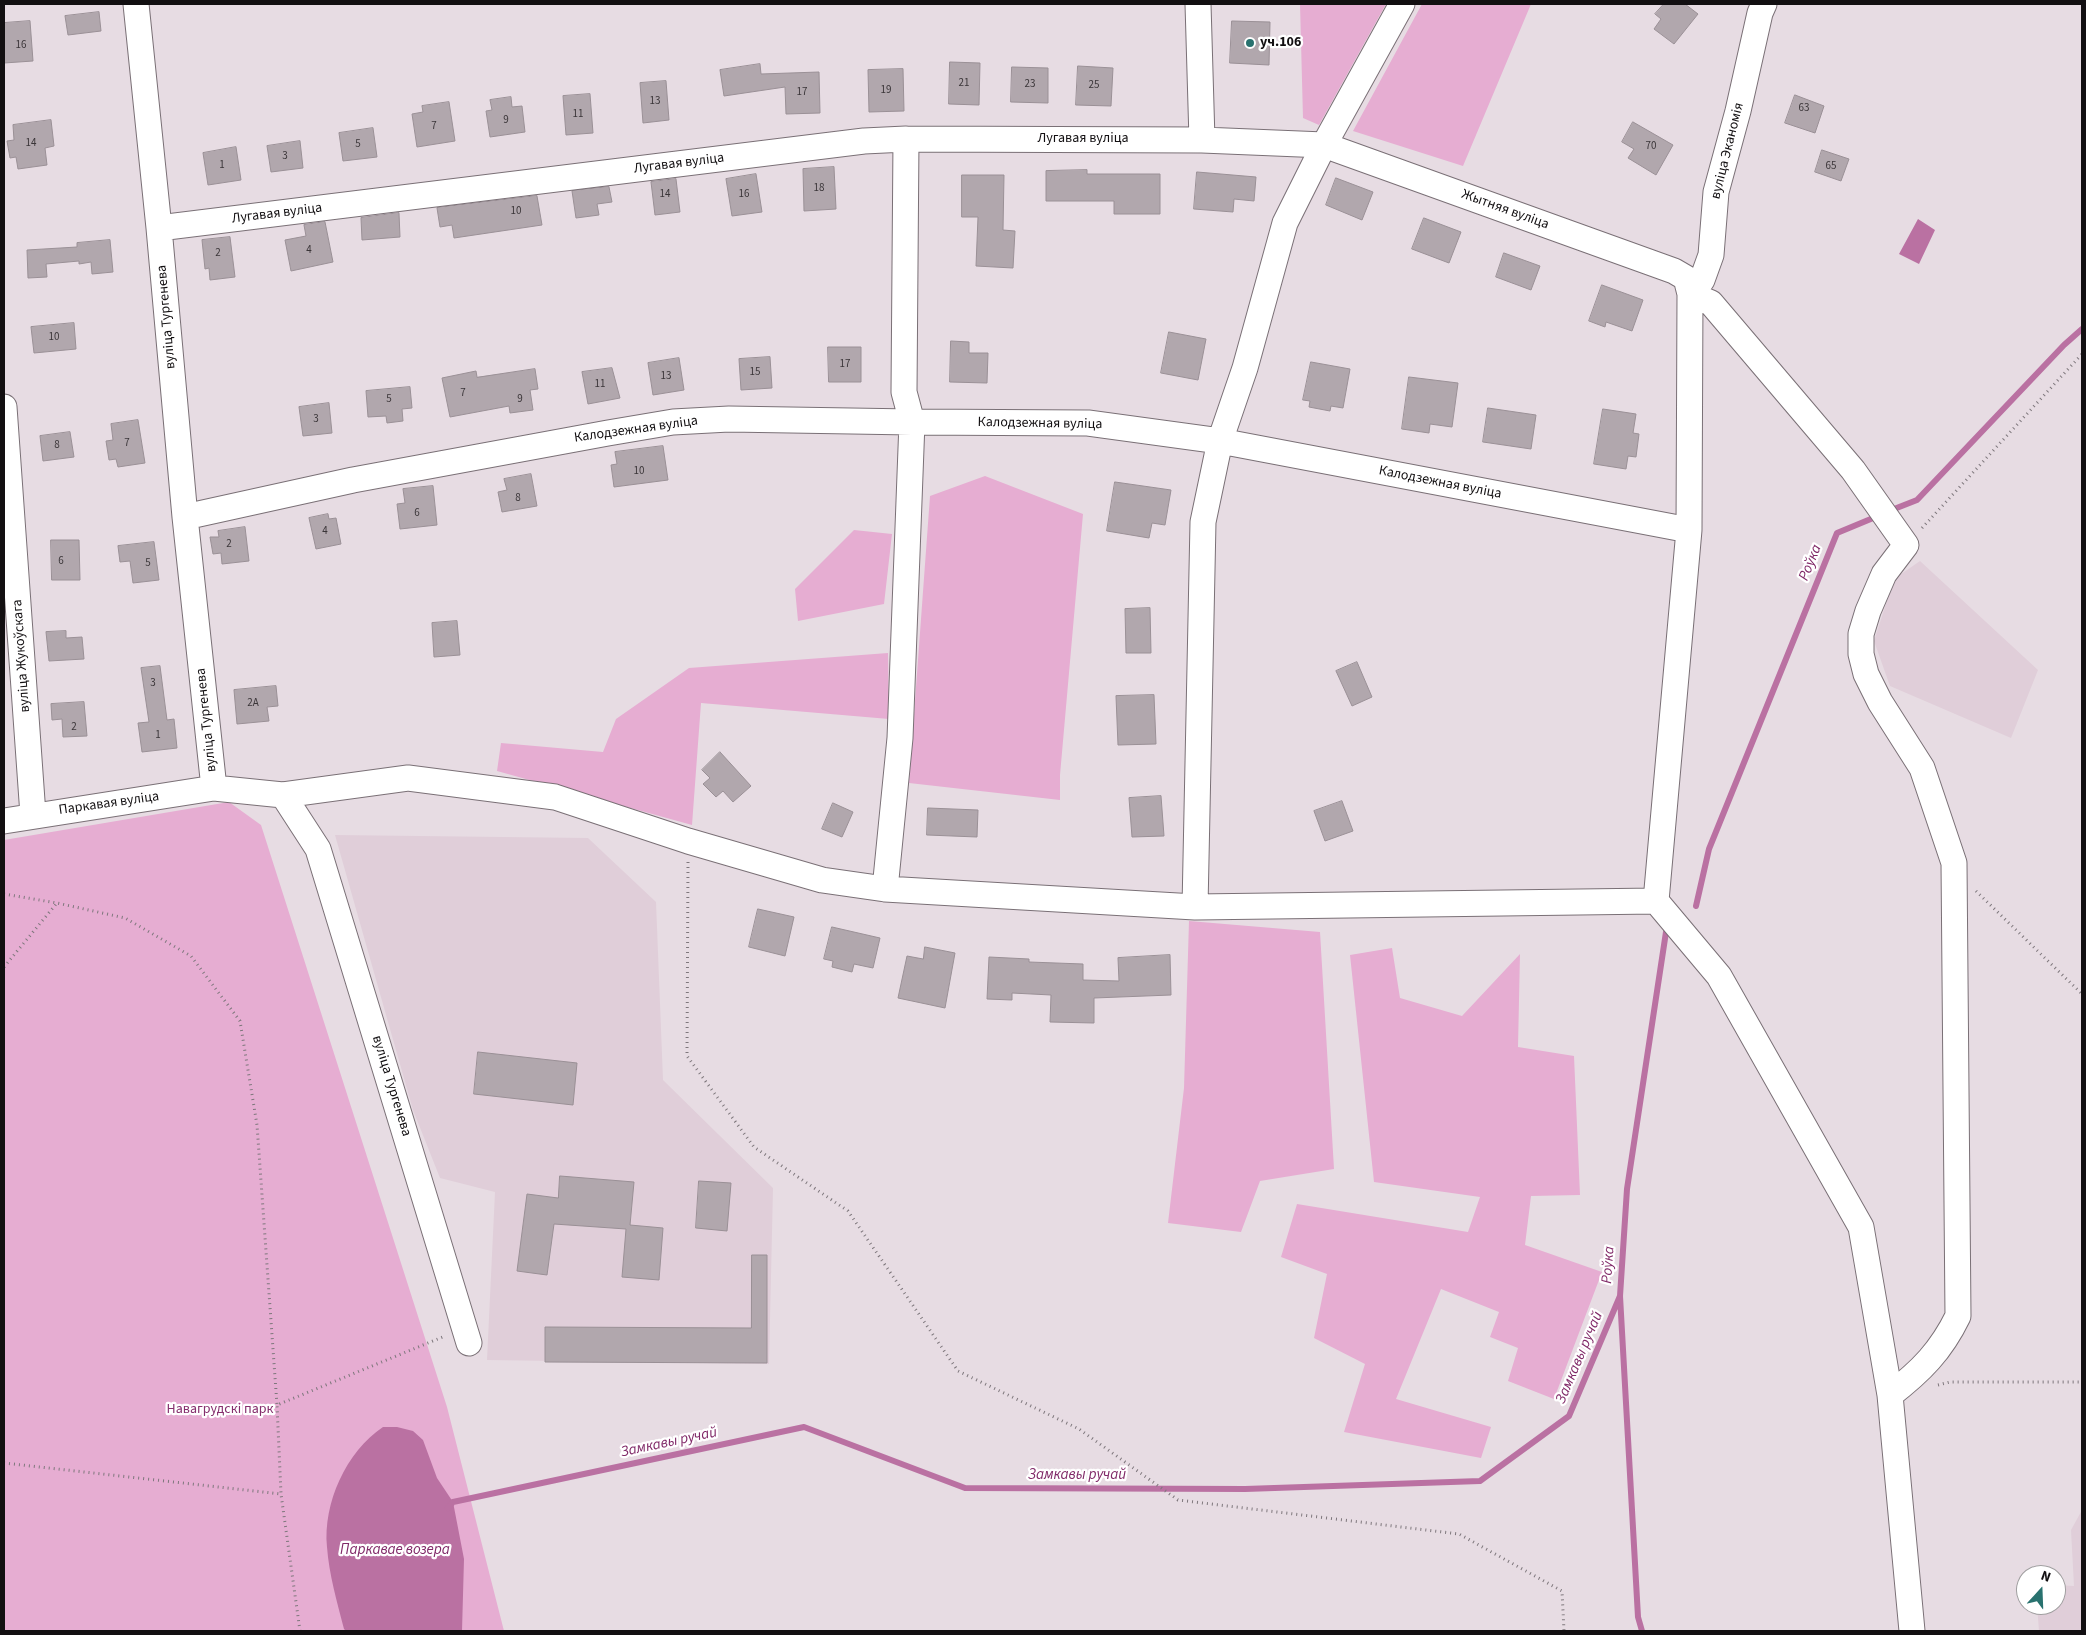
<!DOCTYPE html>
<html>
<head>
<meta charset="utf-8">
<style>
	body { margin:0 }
	#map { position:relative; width:2086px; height:1635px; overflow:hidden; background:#e7dce3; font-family:"Source Sans 3",sans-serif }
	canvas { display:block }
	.frame { position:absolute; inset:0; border:5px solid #120f11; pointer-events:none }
	.north { position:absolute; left:2016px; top:1565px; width:50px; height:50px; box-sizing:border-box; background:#fff; border:1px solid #a09fa0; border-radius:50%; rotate:20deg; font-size:14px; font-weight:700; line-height:20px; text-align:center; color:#120f11 }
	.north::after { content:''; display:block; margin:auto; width:18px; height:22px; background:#29726f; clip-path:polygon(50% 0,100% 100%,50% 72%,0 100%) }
</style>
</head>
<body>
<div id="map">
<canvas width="2086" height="1635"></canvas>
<div class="frame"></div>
<div class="north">N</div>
</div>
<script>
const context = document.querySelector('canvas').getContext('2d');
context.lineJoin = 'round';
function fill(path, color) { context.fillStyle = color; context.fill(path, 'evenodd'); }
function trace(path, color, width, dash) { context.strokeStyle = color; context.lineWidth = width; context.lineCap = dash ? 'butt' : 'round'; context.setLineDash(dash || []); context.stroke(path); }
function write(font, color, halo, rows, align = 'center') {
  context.font = font + ' "Source Sans 3",sans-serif'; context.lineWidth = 4.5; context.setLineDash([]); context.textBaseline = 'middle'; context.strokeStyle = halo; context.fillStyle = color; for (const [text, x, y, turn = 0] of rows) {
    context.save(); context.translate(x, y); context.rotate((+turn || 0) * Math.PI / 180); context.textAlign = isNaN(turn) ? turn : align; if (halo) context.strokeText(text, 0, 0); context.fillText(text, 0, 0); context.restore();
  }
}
const built = new Path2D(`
	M1920,561L2038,670L2011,738L1890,686L1874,641L1894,579Z
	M335,835L588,838L656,902L663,1080L773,1188L769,1364L487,1360L495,1192L440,1178L413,1110Z
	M2082,1510V1631H2039L2037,1605H2056V1585L2074,1586L2071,1530Z`);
const green = new Path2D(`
	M1300,4H1386L1319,125L1303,118Z
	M1422,4H1531L1463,166L1353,131Z
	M985,476L1083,514L1060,775V800L909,783L930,496Z
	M854,530L892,534L884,604L798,621L795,589Z
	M888,653L889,719L701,703L692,825L497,771L501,743L603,752L616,719L689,668Z
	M229,802L261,825L447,1407L504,1631H4V840Z
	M1189,921L1320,932L1334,1169L1260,1181L1241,1232L1168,1223L1184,1088Z
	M1392,948L1400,998L1462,1016L1520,954L1518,1047L1574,1056L1580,1195L1531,1196L1525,1245L1602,1272L1554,1399L1508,1381L1518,1348L1490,1337L1499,1312L1441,1289L1396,1399L1491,1427L1481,1458L1344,1432L1365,1364L1314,1338L1327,1274L1281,1257L1297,1204L1468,1232L1480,1197L1374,1182L1350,955Z`);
const water = new Path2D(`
	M1918,219L1935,230L1919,264L1899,254Z
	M383,1427H397L413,1431L423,1440L437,1478L453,1502L464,1559L462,1631H346L344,1629C337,1602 329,1574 327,1547C323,1503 346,1452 383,1427Z`);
const stream = new Path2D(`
	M1889,511L1917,500L2064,345L2082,329
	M1696,906L1709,849L1837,533L1878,516
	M448,1508L453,1502L804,1427L965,1488L1245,1489L1480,1481L1569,1416L1620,1296
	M1642,1631L1638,1617L1620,1296L1627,1189L1666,932`);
const building = new Path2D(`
	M1664,4H1685L1698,14L1674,44L1654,29L1661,19L1655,14Z
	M99,12L101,31L68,35L65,16Z
	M30,21L33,61L4,63V23Z
	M1232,21L1270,22L1269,65L1230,63Z
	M950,62L980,63L979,105L949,104Z
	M760,64L761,74L819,72L820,113L786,114L785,87L724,96L720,70Z
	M1078,66L1113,68L1111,106L1076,105Z
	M1012,67L1048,68V103L1011,102Z
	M903,69L904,111L869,112L868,70Z
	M666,81L669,120L643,123L640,83Z
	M590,94L593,133L566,135L563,96Z
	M1795,95L1824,106L1815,133L1785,123Z
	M511,97L512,107L522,106L525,132L490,137L486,111L492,110L490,100Z
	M449,102L455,141L417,147L412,114L423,112L422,106Z
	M51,120L54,146L45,148L47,165L18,169L16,157L10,158L7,141L14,140L13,125Z
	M1633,122L1673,145L1656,175L1628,158L1634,149L1622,142Z
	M373,128L377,157L343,161L339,133Z
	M300,141L303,168L271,172L267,146Z
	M236,147L241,180L208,185L203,153Z
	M1822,150L1849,159L1841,181L1815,172Z
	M834,167L836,209L804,211L803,169Z
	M1087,170V174H1160V214H1114V201H1046V171Z
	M1197,172L1256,177L1254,201L1234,199L1233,212L1194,209Z
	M756,174L762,212L732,216L726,179Z
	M962,175H1004L1003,230L1015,231L1013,268L976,266L978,217H962Z
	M1336,178L1373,192L1362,220L1326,205Z
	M676,179L680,212L655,215L651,182Z
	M609,187L612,202L597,204L599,215L576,218L572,191Z
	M537,196L542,225L454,238L452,225L440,227L437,208Z
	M399,213L400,237L362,240L361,218Z
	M1424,218L1461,232L1449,263L1412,249Z
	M325,222L333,262L291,271L285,240L306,236L304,225Z
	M230,237L235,277L210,280L209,268L205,269L202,240Z
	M110,240L113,272L92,274L91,262L79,264V261L46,264L47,277L28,278L27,250L77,247V243Z
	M1504,253L1540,266L1531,290L1496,277Z
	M1602,285L1643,300L1632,331L1606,322L1605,327L1589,321Z
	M74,323L76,349L34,353L31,327Z
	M1169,332L1206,339L1198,380L1161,373Z
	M951,341L969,342V353H988L987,383L950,382Z
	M828,347H861V382H829Z
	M770,357L772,388L741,390L739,359Z
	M679,358L684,390L653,395L648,363Z
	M1311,362L1350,369L1343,408L1331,406L1330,411L1309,407L1310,401L1303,400Z
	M612,368L620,398L588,404L582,372Z
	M535,369L538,389L530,390L533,410L510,413L509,406L450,417L442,378L476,371L477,377Z
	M1409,377L1458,383L1452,427L1430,424L1429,433L1402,429Z
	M410,387L412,408L402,409L403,421L387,423L386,416L368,417L366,391Z
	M329,403L332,433L303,436L299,407Z
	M1488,408L1536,415L1531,449L1483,442Z
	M1603,409L1636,414L1633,433L1639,434L1636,457L1628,456L1626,469L1594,464Z
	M138,420L145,463L118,467L116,459L109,460L106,441L113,440L111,424Z
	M70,432L74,457L43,461L40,436Z
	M663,446L668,480L614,487L611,465L617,464L615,452Z
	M531,474L537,506L502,512L498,492L507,490L504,479Z
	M1115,482L1171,490L1165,525L1152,523L1149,538L1107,531Z
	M433,486L437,525L400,529L397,504L405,503L403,489Z
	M328,514L329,519L336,518L341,544L316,549L309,518Z
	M245,527L249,561L222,564L221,553L213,554L210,537H219L218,531Z
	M51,540H79L80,580H52Z
	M154,542L159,580L133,583L130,561L120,562L118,546Z
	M1150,608L1151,653H1126L1125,609Z
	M457,621L460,655L434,657L432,623Z
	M66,631V638L82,637L84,659L49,661L46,632Z
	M1357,662L1372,697L1352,706L1336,671Z
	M160,666L167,720L174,719L177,748L142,752L138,723L149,722L141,668Z
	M276,686L278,706L267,707L269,721L237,724L234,690Z
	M1154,695L1156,744L1118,745L1116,696Z
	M84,702L87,736L63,737L62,719L52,720L51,704Z
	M720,752L751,786L733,802L723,791L716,797L703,784L710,778L702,770Z
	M1161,796L1164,836L1132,837L1129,798Z
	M1342,801L1353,831L1325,841L1314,811Z
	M833,803L853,812L842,837L822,829Z
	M928,808L978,810L977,837L927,835Z
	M758,909L794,917L785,956L749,947Z
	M832,927L880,938L873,968L854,964L852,972L832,967L833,961L824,959Z
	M925,947L955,953L945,1008L898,998L907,956L923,959Z
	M1170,955L1171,995L1094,998V1023L1050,1022L1051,995L1012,993V1000L987,999L989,957L1029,959V962L1083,964V980L1119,981L1118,958Z
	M478,1052L577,1063L573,1105L474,1094Z
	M560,1176L634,1182L630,1225L663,1228L659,1280L622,1277L626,1229L554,1224L547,1275L517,1271L527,1194L558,1198Z
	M699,1181L731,1183L727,1231L696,1228Z
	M752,1255H767V1363L545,1362V1327L751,1328Z`);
const path = new Path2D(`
	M1922,528L2082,354
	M688,862L687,1056L754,1147L848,1211L958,1371L1079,1429L1178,1500L1459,1534L1562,1591L1564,1631
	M1976,891L2082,994
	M4,894L57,903L125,918L191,956L240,1021L257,1125L277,1405
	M4,967L57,903
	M1938,1385L1950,1382H2082
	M4,1463L281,1494
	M300,1631L281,1494L277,1405L445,1336`);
const minor = new Path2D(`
	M136,4L159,228L185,517L214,788L283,795L318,849L469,1343
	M1198,4L1202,140L1324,145L1674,271L1686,278L1690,294L1711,303L1853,470L1906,545L1884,574L1868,611L1861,634V654L1866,674L1880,702L1922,768L1954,863L1958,1316C1941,1351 1921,1371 1890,1395
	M159,228L864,141L906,139L1202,140
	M4,407L33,815
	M185,517L353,480L608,433L673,422L729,419L912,422L1088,423L1220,441L1689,530L1690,294L1702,280L1711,255L1716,192L1738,111L1760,13L1764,4
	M1689,530L1656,901L1719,976L1861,1227L1890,1395L1912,1631
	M283,795L408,778L555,797L688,841L822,880L885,889L1195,907L1656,901
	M4,821L214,788
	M885,889L900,738L912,422L904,392L906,139
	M1195,907L1203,522L1220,441L1245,368L1285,223L1324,145L1402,4`);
const markers = [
	[1250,43,5,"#29726f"]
];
const numberNames = [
	["16",21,46],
	["21",964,84],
	["23",1030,85],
	["25",1094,86],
	["19",886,91],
	["17",802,93],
	["13",655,102],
	["63",1804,109],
	["11",578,115],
	["9",506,121],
	["7",434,127],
	["14",31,144],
	["5",358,145],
	["70",1651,147],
	["3",285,157],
	["1",222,166],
	["65",1831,167],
	["18",819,189],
	["14",665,195],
	["16",744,195],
	["10",516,212],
	["4",309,251],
	["2",218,254],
	["10",54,338],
	["17",845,365],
	["15",755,373],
	["13",666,377],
	["11",600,385],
	["7",463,394],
	["5",389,400],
	["9",520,400],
	["3",316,420],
	["7",127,444],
	["8",57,446],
	["10",639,472],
	["8",518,499],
	["6",417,514],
	["4",325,532],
	["2",229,545],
	["6",61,562],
	["5",148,564],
	["3",153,684],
	["2А",253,704],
	["2",74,728],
	["1",158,736]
];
const poiNames = [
	["уч.106",1260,43]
];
const streetNames = [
	["Лугавая вуліца",1083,139],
	["вуліца Эканомія",1728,151,-76],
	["Лугавая вуліца",679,164,-7],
	["Жытняя вуліца",1505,210,20],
	["Лугавая вуліца",277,214,-7],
	["вуліца Тургенева",167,317,-95],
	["Калодзежная вуліца",1040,424,1],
	["Калодзежная вуліца",636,430,-8],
	["Калодзежная вуліца",1440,483,11],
	["вуліца Жукоўскага",22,656,-94],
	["вуліца Тургенева",207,720,-96],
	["Паркавая вуліца",109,804,-8],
	["вуліца Тургенева",391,1086,73]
];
const parkNames = [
	["Навагрудскі парк",220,1410]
];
const waterNames = [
	["Роўка",1811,563,-68],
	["Роўка",1609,1265,-86],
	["Замкавы ручай",1580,1358,-67],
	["Замкавы ручай",669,1443,-12],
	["Замкавы ручай",1077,1476],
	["Паркавае возера",395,1551]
];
fill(built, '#e0ced9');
fill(green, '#e6add2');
fill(water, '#ba71a2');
trace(stream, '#ba71a2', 6);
fill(building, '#b1a7ad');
trace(building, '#9a9096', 1);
trace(minor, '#7a7076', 27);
trace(path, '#7e777c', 3, [1, 4]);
trace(minor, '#fff', 25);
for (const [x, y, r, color] of markers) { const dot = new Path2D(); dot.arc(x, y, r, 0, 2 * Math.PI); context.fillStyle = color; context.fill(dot); trace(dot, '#fff', 2); }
write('11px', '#3a3538', null, numberNames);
write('bold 14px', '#120f11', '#fff', poiNames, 'left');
write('14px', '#120f11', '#fff', streetNames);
write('14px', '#852e6d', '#fff', parkNames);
write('italic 15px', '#802968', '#fff', waterNames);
</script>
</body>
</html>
